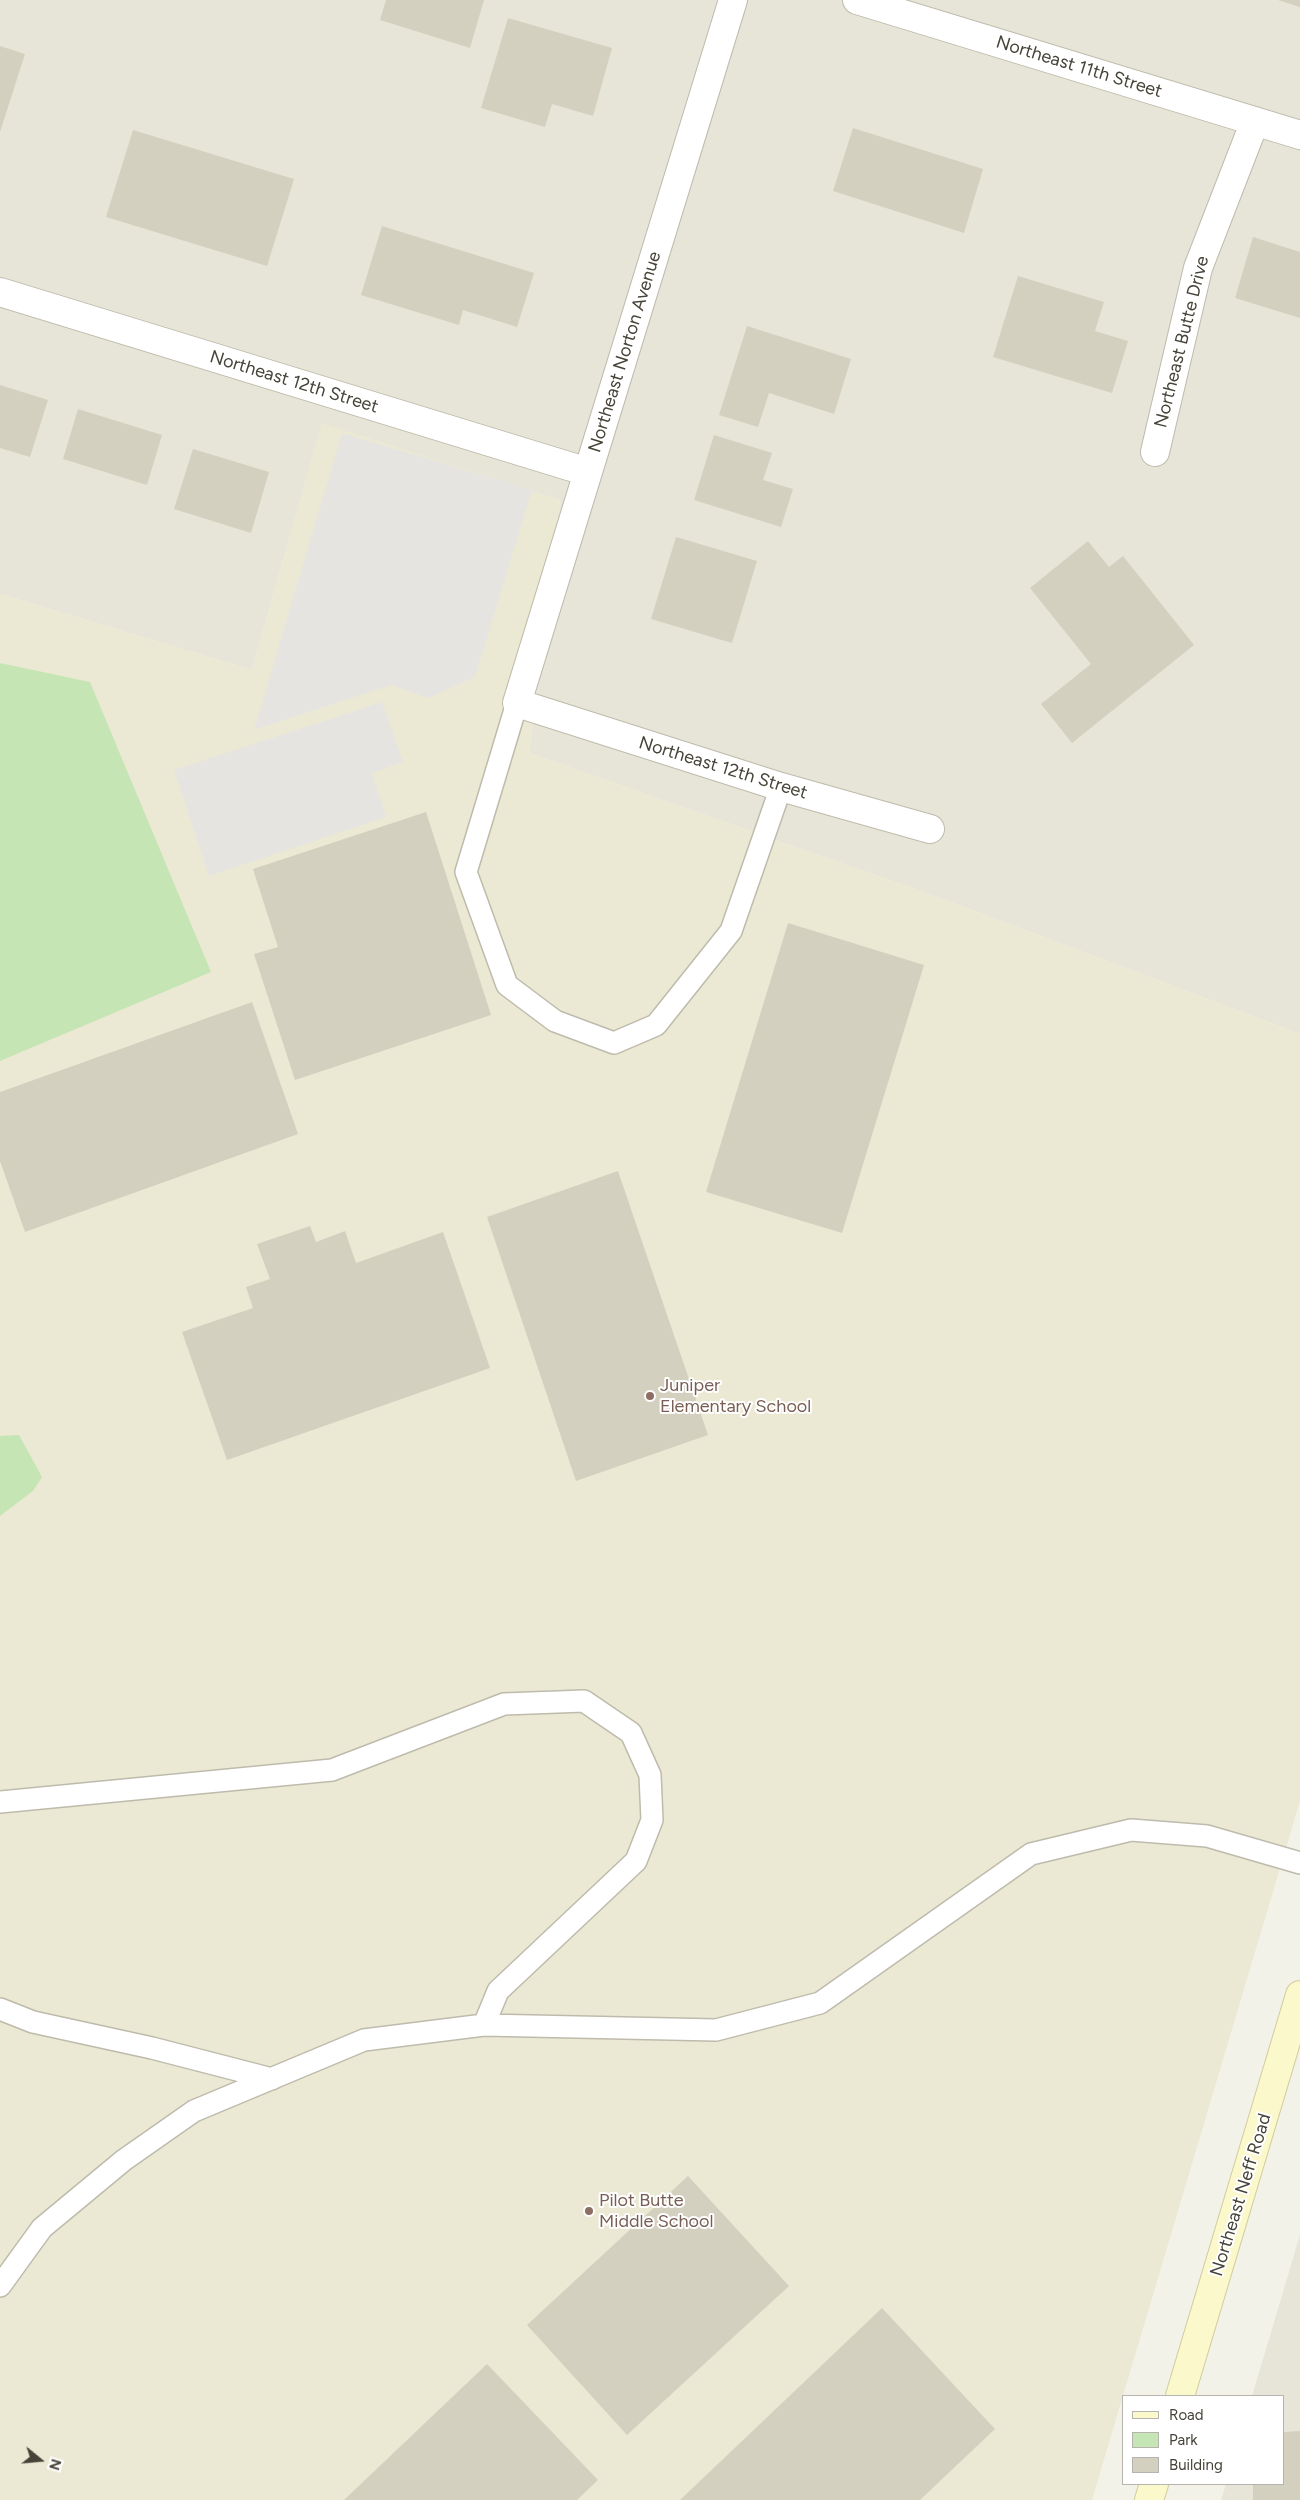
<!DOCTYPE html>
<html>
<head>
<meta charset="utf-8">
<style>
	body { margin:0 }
	#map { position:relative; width:1300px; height:2500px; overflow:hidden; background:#f3f2e9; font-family:Figtree,sans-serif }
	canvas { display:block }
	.legend { position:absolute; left:1122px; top:2395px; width:162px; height:90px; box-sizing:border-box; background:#fff; border:1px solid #b5b4af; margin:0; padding:6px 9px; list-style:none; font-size:15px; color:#464338 }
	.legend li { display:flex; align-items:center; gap:10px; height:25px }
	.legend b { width:25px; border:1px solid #b5b4af }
	.north { position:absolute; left:15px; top:2435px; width:50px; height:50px; -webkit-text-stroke:4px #fff; paint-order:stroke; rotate:107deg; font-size:14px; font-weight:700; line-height:20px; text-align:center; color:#464338 }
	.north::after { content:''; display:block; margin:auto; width:18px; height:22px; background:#464338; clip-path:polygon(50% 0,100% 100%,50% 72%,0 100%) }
</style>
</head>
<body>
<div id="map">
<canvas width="1300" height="2500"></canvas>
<ul class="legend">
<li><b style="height:6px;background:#fbf8cb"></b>Road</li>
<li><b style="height:14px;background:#c6e5b4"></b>Park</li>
<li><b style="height:14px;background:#d4d0bf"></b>Building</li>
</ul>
<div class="north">N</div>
</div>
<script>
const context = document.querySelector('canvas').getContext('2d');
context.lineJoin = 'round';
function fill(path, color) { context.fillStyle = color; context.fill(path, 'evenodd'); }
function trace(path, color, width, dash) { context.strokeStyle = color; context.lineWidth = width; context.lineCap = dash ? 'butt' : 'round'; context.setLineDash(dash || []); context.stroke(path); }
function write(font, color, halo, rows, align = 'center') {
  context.font = font + ' Figtree,sans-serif'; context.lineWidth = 4; context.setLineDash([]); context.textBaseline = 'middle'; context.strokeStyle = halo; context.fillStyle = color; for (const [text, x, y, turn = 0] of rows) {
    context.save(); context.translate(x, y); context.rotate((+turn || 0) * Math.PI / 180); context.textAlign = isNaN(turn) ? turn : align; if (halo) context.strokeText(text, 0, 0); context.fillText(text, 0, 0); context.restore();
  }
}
const residential = new Path2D(`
	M0,0H1300V1034L943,899L529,753L560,500L322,424L252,670L0,594Z
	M1300,2235V2500H1221L1226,2484H1284V2396H1252Z`);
const education = new Path2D(`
	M322,423L560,500L529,753L943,899L1300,1034V1801L1092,2500H0V594L252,670Z`);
const green = new Path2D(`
	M0,663L90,682L211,972L0,1061Z
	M19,1435L42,1477L33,1491L0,1516V1436Z`);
const parking = new Path2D(`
	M342,433L532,490L475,677L428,698L391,685L254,730Z
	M382,702L403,762L372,773L386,817L209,876L174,770Z`);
const building = new Path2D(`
	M386,0H484L470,48L380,20Z
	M1278,0H1300V7Z
	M508,18L612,48L593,116L552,104L545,127L481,108Z
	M0,46L25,54L0,132Z
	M853,128L983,169L964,233L833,191Z
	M133,130L294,179L267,266L106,217Z
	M382,226L534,273L517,327L463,310L459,325L361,295Z
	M1253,237L1300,252V318L1235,298Z
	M1018,276L1104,302L1095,331L1128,341L1112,393L993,357Z
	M747,326L851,359L834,414L769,393L758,427L719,415Z
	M0,385L48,400L30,457L0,448Z
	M78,409L162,435L147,485L63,459Z
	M714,435L772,453L763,480L793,489L781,527L694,500Z
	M193,449L269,472L251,533L174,509Z
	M676,537L757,561L732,643L651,619Z
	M1088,541L1109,567L1123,556L1194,645L1072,743L1041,704L1091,664L1030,588Z
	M426,812L491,1015L295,1080L254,954L278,947L253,869Z
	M788,923L924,965L842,1233L706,1192Z
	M252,1002L298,1134L25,1232L0,1161V1092Z
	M618,1171L708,1435L576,1481L487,1217Z
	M310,1226L316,1242L345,1231L356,1263L443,1232L490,1368L227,1460L182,1332L253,1308L246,1287L270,1279L257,1244Z
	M688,2176L789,2286L627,2435L527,2325Z
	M882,2308L995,2429L920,2500H680Z
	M487,2364L598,2480L577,2500H344Z
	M1300,2431V2500H1253V2484H1284V2432Z`);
const lane = new Path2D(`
	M517,703L466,872L507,985L555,1021L614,1043L656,1025L731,931L781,787
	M0,1802L332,1770L504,1704L584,1701L631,1733L650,1775L652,1820L636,1861L498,1991L484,2025
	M0,2009L33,2022L152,2048L272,2079
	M0,2286L42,2228L124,2160L194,2111L364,2040L484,2025L716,2030L820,2003L1031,1854L1131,1830L1207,1836L1300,1863`);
const street = new Path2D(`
	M733,0L517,703L781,787L930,829
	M857,0L1300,135
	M0,292L588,472
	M1155,452L1198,268L1255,121`);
const secondary = new Path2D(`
	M1180,2396L1300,1995
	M1149,2500L1154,2484`);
const markers = [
	[650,1396,5,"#8d6e63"],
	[589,2211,5,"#8d6e63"]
];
const streetNames = [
	["Northeast 11th Street",1079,67,17],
	["Northeast Butte Drive",1182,342,-76],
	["Northeast Norton Avenue",625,352,-73],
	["Northeast 12th Street",294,382,17],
	["Northeast 12th Street",723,768,17],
	["Northeast Neff Road",1241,2195,-73]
];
const educationNames = [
	["Juniper",660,1386],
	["Elementary School",660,1407],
	["Pilot Butte",599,2201],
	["Middle School",599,2222]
];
fill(residential, '#e7e5d7');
fill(education, '#ebe9d4');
fill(green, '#c6e5b4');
fill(parking, '#e5e4e0');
fill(building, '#d4d0bf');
trace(lane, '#bebbac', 24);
trace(street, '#bebbac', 30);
trace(secondary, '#d0cc9b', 30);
trace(lane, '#fff', 21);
trace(street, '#fff', 28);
trace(secondary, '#fbf8cb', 28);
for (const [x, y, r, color] of markers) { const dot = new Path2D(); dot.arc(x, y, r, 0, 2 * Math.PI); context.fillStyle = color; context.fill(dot); trace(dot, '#fff', 2); }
write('18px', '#464338', '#fff', streetNames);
write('18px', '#785e54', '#fff', educationNames, 'left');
</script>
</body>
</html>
